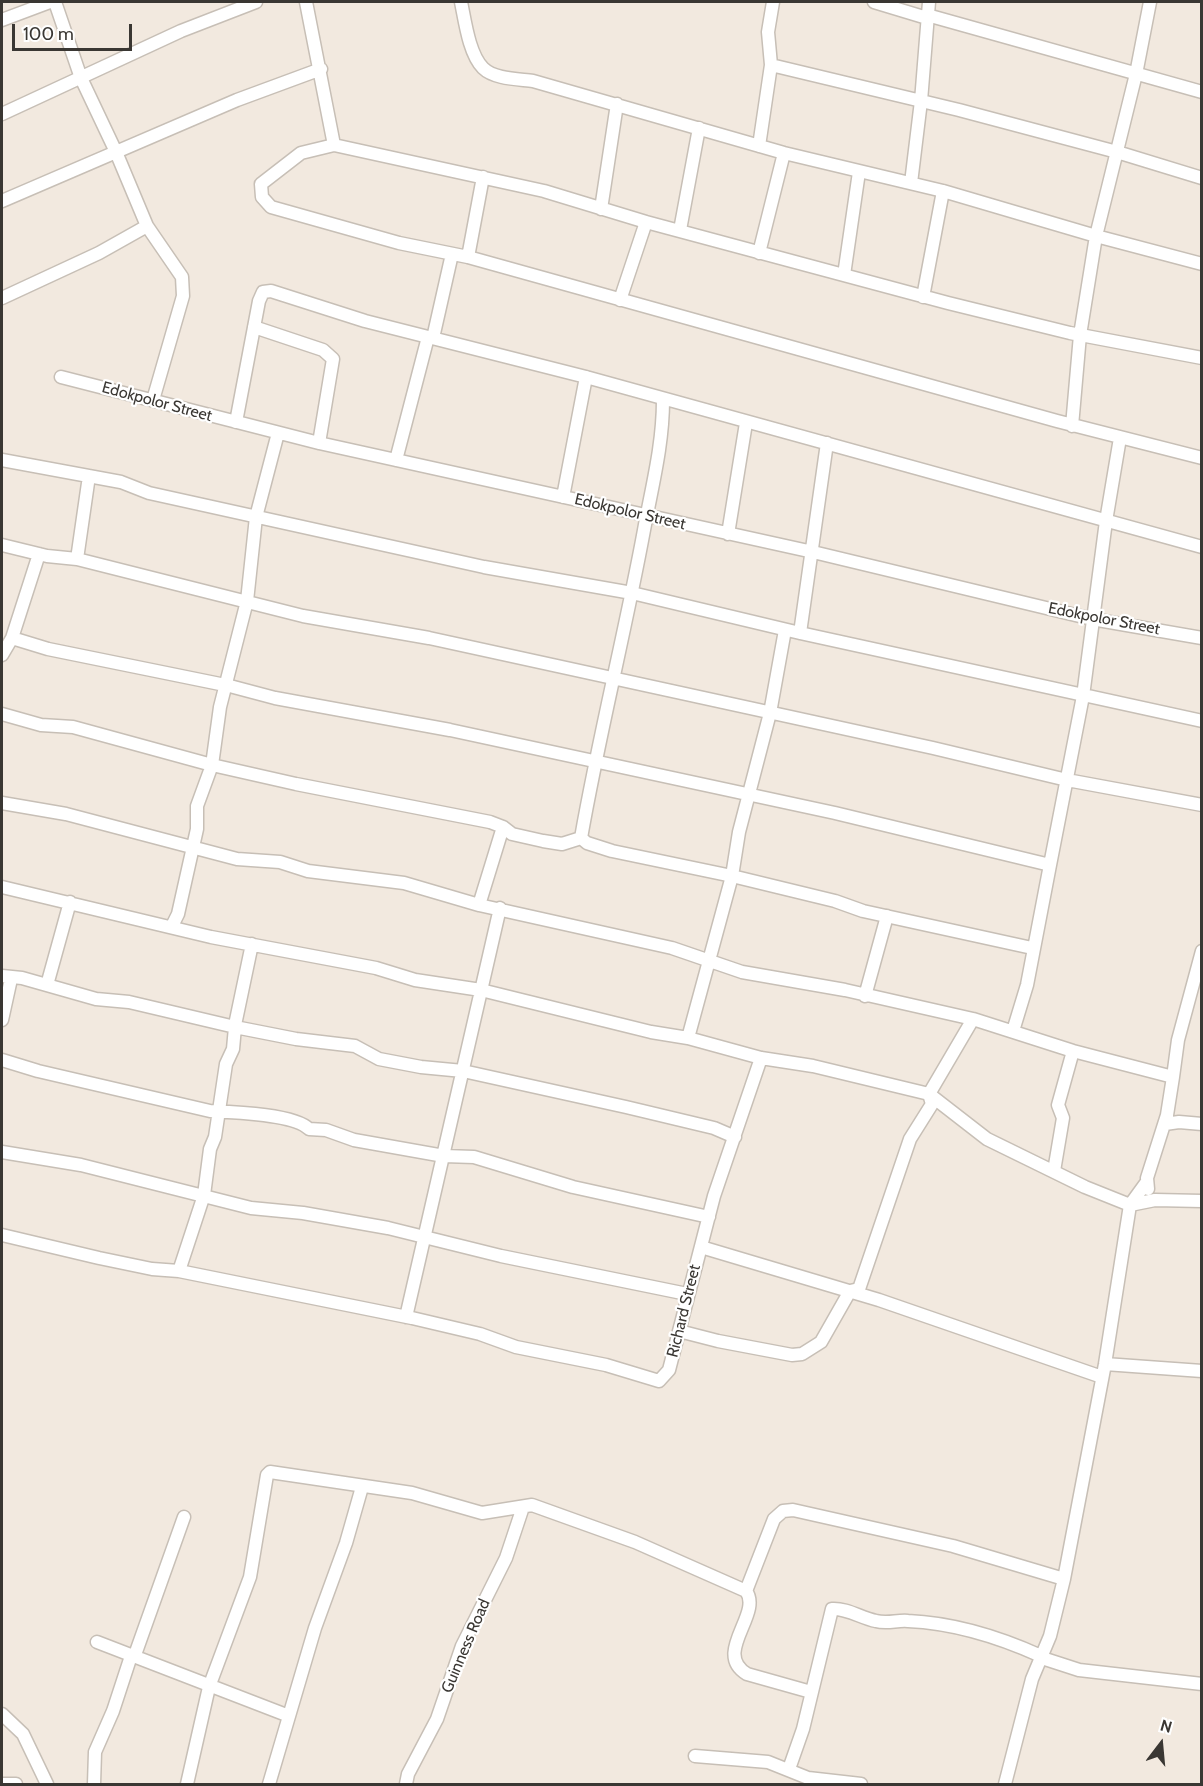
<!DOCTYPE html>
<html>
<head>
<meta charset="utf-8">
<style>
	body { margin:0 }
	#map { position:relative; width:1203px; height:1786px; overflow:hidden; background:#f2e9df; font-family:Cabin,sans-serif }
	canvas { display:block }
	.frame { position:absolute; inset:0; border:3px solid #3a3733; pointer-events:none }
	.north { position:absolute; left:1131px; top:1714px; width:60px; height:60px; -webkit-text-stroke:4px #fff; paint-order:stroke; rotate:16deg; font-size:16px; font-weight:700; line-height:24px; text-align:center; color:#3a3733 }
	.north::after { content:''; display:block; margin:auto; width:21px; height:27px; background:#3a3733; clip-path:polygon(50% 0,100% 100%,50% 72%,0 100%) }
	.scale { position:absolute; left:12px; top:24px; width:120px; height:27px; box-sizing:border-box; border:3px solid #3a3733; border-top:0; padding-left:8px; font-size:18px; line-height:21px; white-space:nowrap; color:#3a3733; -webkit-text-stroke:4px #fff; paint-order:stroke }
</style>
</head>
<body>
<div id="map">
<canvas width="1203" height="1786"></canvas>
<div class="frame"></div>
<div class="north">N</div>
<div class="scale">100 m</div>
</div>
<script>
const context = document.querySelector('canvas').getContext('2d');
context.lineJoin = 'round';
function trace(path, color, width, dash) { context.strokeStyle = color; context.lineWidth = width; context.lineCap = dash ? 'butt' : 'round'; context.setLineDash(dash || []); context.stroke(path); }
function write(font, color, halo, rows, align = 'center') {
  context.font = font + ' Cabin,sans-serif'; context.lineWidth = 4.5; context.setLineDash([]); context.textBaseline = 'middle'; context.strokeStyle = halo; context.fillStyle = color; for (const [text, x, y, turn = 0] of rows) {
    context.save(); context.translate(x, y); context.rotate((+turn || 0) * Math.PI / 180); context.textAlign = isNaN(turn) ? turn : align; if (halo) context.strokeText(text, 0, 0); context.fillText(text, 0, 0); context.restore();
  }
}
const minor = new Path2D(`
	M55,2L81,78L116,152L147,226L182,277L183,296L153,400
	M306,2L334,145L301,153L261,184L262,197L271,207L399,243L468,257L1057,421L1202,458
	M461,2C465,21 469,54 483,68C494,79 518,79 533,81L784,153L943,191L1096,236L1202,264
	M773,2L768,32L771,65L959,110L1117,152L1202,178
	M874,2L927,18
	M927,15L1202,92
	M2,20L50,2
	M2,114L181,31L256,2
	M334,145L544,191L646,222L948,303L1070,333L1202,358
	M759,146L771,65
	M911,183L921,101L929,2
	M2,201L237,100L321,69
	M601,209L617,104
	M680,230L699,128
	M759,253L784,153
	M468,257L483,177
	M844,275L859,172
	M923,297L943,191
	M2,298L99,253L147,226
	M620,300L646,222
	M254,327L323,350L333,359L319,443
	M433,338L452,254
	M61,377L319,443L813,552L1092,619L1202,638
	M236,422L259,301L263,292L271,291L365,321L586,377L1202,547
	M1072,426L1080,335L1096,236L1136,74L1150,2
	M2,460L121,482L149,493L484,567L632,593L800,633L1202,721
	M396,460L428,337
	M563,497L586,377
	M728,534L746,423
	M2,545L47,556L77,559L303,616L429,638L933,748L1067,780L1202,805
	M39,554L12,638L48,649L225,685
	M77,559L89,476
	M785,630L770,713L739,832L732,876L835,901L863,911L1032,948
	M800,633L827,443
	M2,655L12,638
	M226,685L275,698L450,730L835,813L1050,865L1083,696L1106,521L1120,438
	M2,714L41,725L73,727L212,765L296,784L490,822L503,827L512,834L543,841L562,844L581,838L587,843L612,851L732,876L688,1038L651,1032L481,990L415,980L376,968L211,937L2,887
	M2,803L66,814L237,859L280,862L308,871L404,883L479,905L672,948L742,972L845,990L973,1019L1073,1051L1173,1077L1178,1040L1202,951
	M581,838C599,735 625,633 644,530C652,486 663,445 663,400
	M479,905L503,827
	M172,926L178,914L197,829V806L212,765L220,707L247,601L256,517L278,433
	M2,976L22,978L96,999L129,1002L235,1027L296,1039L355,1046L379,1059L421,1067L463,1071L626,1107L714,1128L735,1137
	M47,985L70,902
	M865,996L887,916
	M2,1020L11,979
	M235,1025L252,944
	M1013,1031L1027,985L1050,865
	M688,1038L761,1058L813,1066L929,1094L987,1139L1085,1187L1130,1205L1155,1200L1202,1201
	M2,1060L38,1071L210,1111C232,1112 295,1114 309,1129L326,1130L354,1140L444,1156L474,1157L573,1187L709,1217
	M1165,1124L1179,1122L1202,1124
	M2,1152L81,1165L251,1208L303,1213L388,1228L501,1256L687,1294
	M1054,1171L1063,1118L1058,1105L1073,1051
	M1148,1189L1147,1178L1167,1115L1173,1077
	M2,1235L99,1258L152,1269L179,1271L412,1318L480,1334L516,1347L606,1365L659,1381L669,1370L714,1196L761,1058
	M701,1247L879,1300L1102,1377
	M179,1271L204,1195L210,1149L215,1137L226,1064L233,1049L235,1027
	M406,1317L500,908
	M679,1331L718,1341L792,1355L802,1354L821,1342L850,1291L859,1289L910,1139L932,1104L929,1094L973,1019
	M1105,1364L1202,1371
	M746,1591L774,1519L783,1511L793,1510L953,1546L1064,1579
	M97,1642L289,1716
	M1042,1658L1079,1670L1202,1684
	M2,1714L23,1734L47,1784
	M695,1756L768,1762L808,1778L861,1784
	M789,1769L803,1729L832,1609C847,1608 861,1618 876,1621C887,1624 897,1620 908,1621C954,1623 999,1637 1041,1656
	M2,1784H16
	M94,1784L95,1752L113,1711L131,1656L136,1652L184,1517
	M187,1784L209,1687L250,1577L267,1475L270,1472L412,1493L482,1513L532,1505L635,1542L746,1591C763,1614 712,1653 747,1674L811,1692
	M269,1784L315,1628L346,1543L362,1487
	M406,1784L408,1774L437,1719L462,1646L506,1558L523,1507
	M1005,1784L1032,1679L1050,1636L1064,1579L1105,1364L1130,1205L1146,1183`);
const streetNames = [
	["Edokpolor Street",157,402,15],
	["Edokpolor Street",630,512,13],
	["Edokpolor Street",1104,619,11],
	["Richard Street",684,1311,-76],
	["Guinness Road",466,1646,-67]
];
trace(minor, '#c7bfb6', 15);
trace(minor, '#fff', 12);
write('16px', '#3a3733', '#fff', streetNames);
</script>
</body>
</html>
